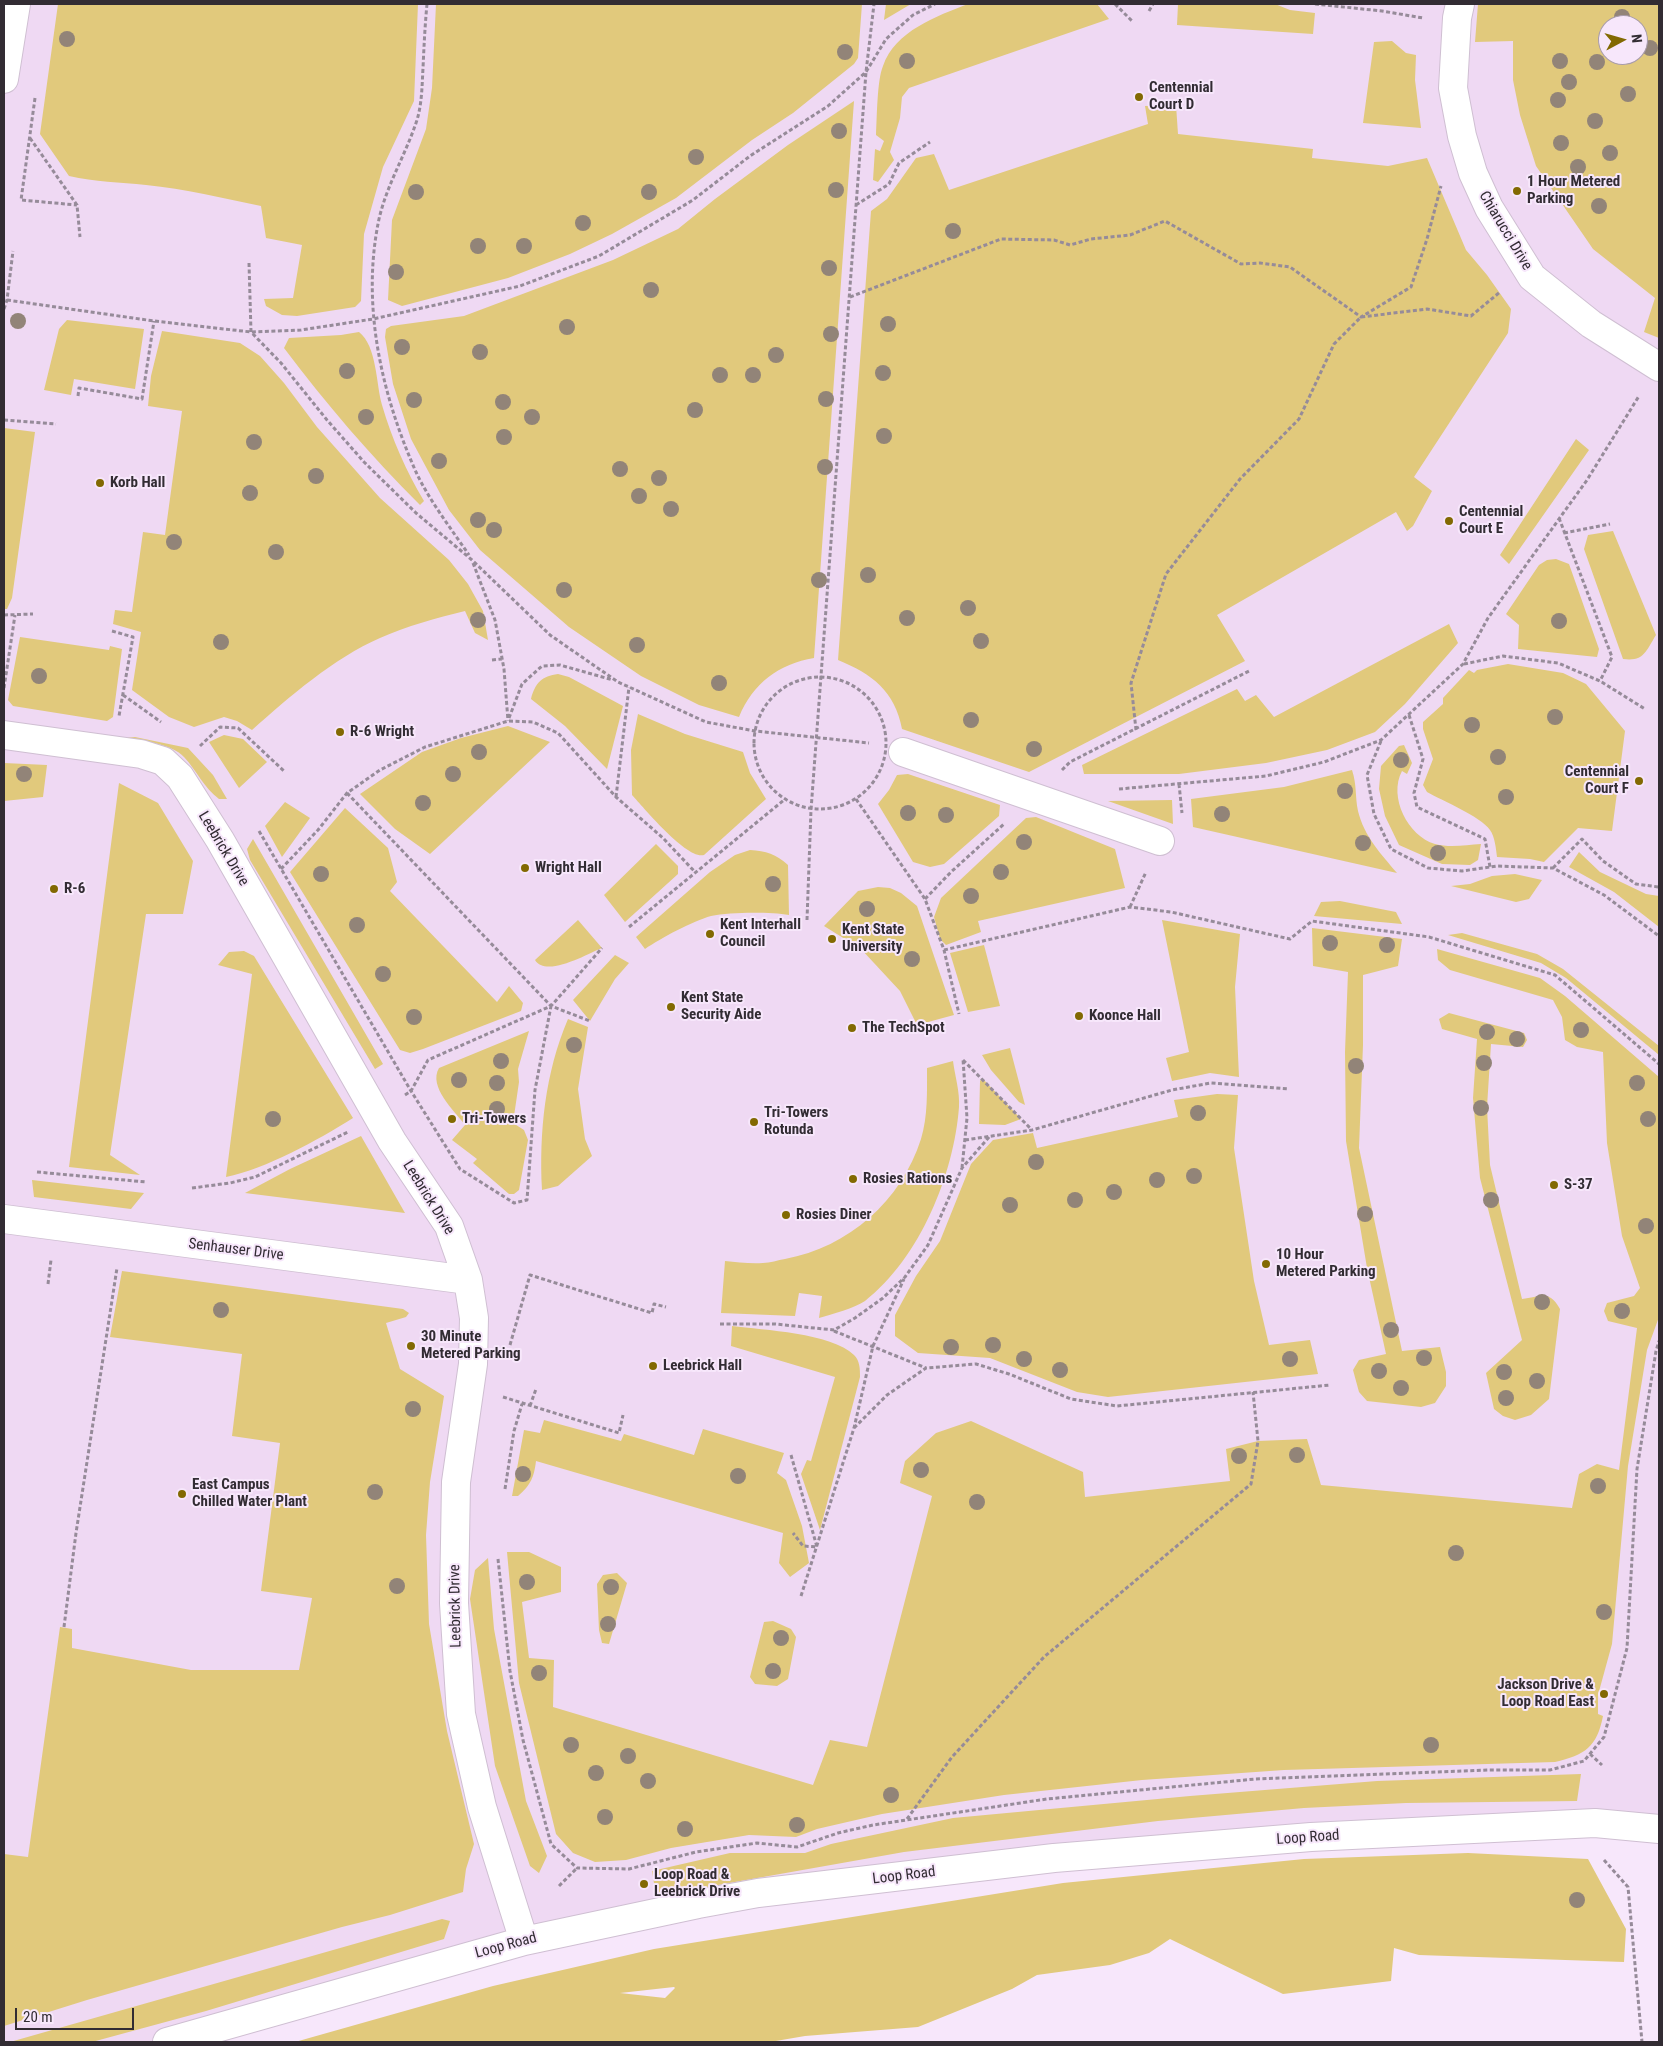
<!DOCTYPE html>
<html>
<head>
<meta charset="utf-8">
<style>
	body { margin:0 }
	#map { position:relative; width:1663px; height:2046px; overflow:hidden; background:#f7e7fb; font-family:"Roboto Condensed",sans-serif }
	canvas { display:block }
	.frame { position:absolute; inset:0; border:5px solid #322c33; pointer-events:none }
	.north { position:absolute; left:1598px; top:15px; width:50px; height:50px; box-sizing:border-box; background:#f7e7fb; border:1px solid #a89cab; border-radius:50%; rotate:84deg; font-size:14px; font-weight:700; line-height:20px; text-align:center; color:#322c33 }
	.north::after { content:''; display:block; margin:auto; width:18px; height:22px; background:#826902; clip-path:polygon(50% 0,100% 100%,50% 72%,0 100%) }
	.scale { position:absolute; left:15px; top:2008px; width:119px; height:22px; box-sizing:border-box; border:2px solid #322c33; border-top:0; padding-left:6px; font-size:15px; line-height:18px; white-space:nowrap; color:#322c33; -webkit-text-stroke:4px #f7e7fb; paint-order:stroke }
</style>
</head>
<body>
<div id="map">
<canvas width="1663" height="2046"></canvas>
<div class="frame"></div>
<div class="north">N</div>
<div class="scale">20 m</div>
</div>
<script>
const context = document.querySelector('canvas').getContext('2d');
context.lineJoin = 'round';
function fill(path, color) { context.fillStyle = color; context.fill(path, 'evenodd'); }
function trace(path, color, width, dash) { context.strokeStyle = color; context.lineWidth = width; context.lineCap = dash ? 'butt' : 'round'; context.setLineDash(dash || []); context.stroke(path); }
function write(font, color, halo, rows, align = 'center') {
  context.font = font + ' "Roboto Condensed",sans-serif'; context.lineWidth = 4; context.setLineDash([]); context.textBaseline = 'middle'; context.strokeStyle = halo; context.fillStyle = color; for (const [text, x, y, turn = 0] of rows) {
    context.save(); context.translate(x, y); context.rotate((+turn || 0) * Math.PI / 180); context.textAlign = isNaN(turn) ? turn : align; if (halo) context.strokeText(text, 0, 0); context.fillText(text, 0, 0); context.restore();
  }
}
const built = new Path2D(`
	M4,4H1659V1829L1595,1823L758,1893L167,2042H4ZM1608,25H1638V55H1608Z`);
const green = new Path2D(`
	M58,4H418L414,101L383,167L364,234L361,301L355,307L297,316L282,315L266,306L264,299L293,298L302,245L266,238L261,206C223,198 185,189 146,185C120,182 95,182 69,176L40,134Z
	M436,4H862L858,58L854,64L793,113L752,140L676,198L612,234L570,254L508,278L402,306L388,300L392,220L426,129L432,88Z
	M886,4H911L884,20Z
	M968,4H1097L1109,19L909,88L902,97L900,118L890,152L894,160L878,182L873,180L875,149L880,151L884,141L876,135C877,118 877,80 883,66C895,31 937,16 968,4Z
	M1178,4H1275L1290,10L1315,13L1313,34L1177,25Z
	M1478,4H1659V338L1644,332L1655,298L1593,249L1536,166L1520,115L1513,80V41L1475,42ZM1608,25H1638V55H1608Z
	M1392,41L1406,53L1416,55L1415,80L1421,128L1363,123L1374,42Z
	M854,101L814,658C779,664 753,683 739,717L699,705L641,676L569,627L480,550L449,510L411,439L393,384L385,337L386,329L391,326L464,316L613,260L678,229L715,199L788,145Z
	M1176,105L1178,134L1313,149L1312,158L1388,166L1427,158L1466,250L1487,275L1511,309L1508,333L1414,477L1432,491L1413,526L1407,531L1396,512L1217,615L1245,661L1029,772L902,729C895,691 872,674 838,660L871,211L887,199L916,158L934,154L949,190L1148,124L1145,106Z
	M67,320L144,329L135,389L74,379L71,395L44,390L59,329Z
	M162,331L240,343L260,356L284,383L317,427L380,498L449,560L468,584L483,611L488,640L475,633L465,611C436,618 407,626 380,638C334,658 289,697 252,730L237,721L224,717L194,727L169,717L132,690L141,632L113,624L115,610L132,612L143,532L165,535L182,411L148,406L151,376Z
	M359,332C377,346 376,384 382,405C392,439 406,471 424,501L420,505C371,456 326,404 284,348L289,338L341,335Z
	M4,428L35,432L12,598L7,609H4Z
	M1576,439L1589,450L1509,564L1500,555Z
	M1613,531L1656,635C1646,651 1644,662 1623,659L1584,549L1588,535Z
	M1556,559L1569,564L1599,649L1597,657L1518,649L1519,625L1506,614L1539,565L1547,560Z
	M1449,624L1458,643L1405,704L1375,732L1327,750L1266,763L1179,774H1084L1082,765L1237,689L1245,701L1256,695L1274,717Z
	M20,637L109,650L110,646L122,649L113,717L107,721L13,706L8,700Z
	M1508,664L1563,673L1586,684L1625,731L1612,831L1578,828L1544,862L1530,859L1497,857C1496,849 1495,837 1490,830C1480,816 1443,801 1427,792L1423,785L1433,759L1423,729V722L1443,704V698L1469,670L1474,673L1477,670Z
	M558,674L569,677L623,706L607,769L565,726L531,699C535,683 542,676 558,674Z
	M638,714L685,734L743,752L750,773L766,799L704,855C687,860 644,808 632,795L631,750Z
	M508,726L550,742L430,854L395,829L360,794L422,752L461,738Z
	M224,735L243,739L267,762L239,788L209,742Z
	M135,737L188,748L213,775L227,799H219C204,788 197,771 184,757C171,743 144,742 125,738Z
	M1404,745L1412,763L1407,774L1402,771C1388,797 1408,836 1435,844C1450,848 1466,845 1481,844L1478,860L1470,865L1442,864L1399,845L1385,816L1379,789L1381,766L1399,746Z
	M4,763L47,765L43,797L4,801Z
	M1352,770C1357,785 1355,797 1358,811C1364,836 1381,854 1397,873L1193,827L1191,799L1284,787Z
	M908,774L1000,805L999,816L944,864L930,867L913,862L878,804L889,790L897,775Z
	M119,783L158,803L193,861L183,914H146L110,1155L140,1175L69,1167Z
	M1172,800L1173,824L1108,801Z
	M285,802L310,818L282,857L265,826Z
	M345,808L388,848L397,882L390,891L497,1002L509,986L523,1003L521,1011L423,1049L410,1053L400,1050L290,872Z
	M1036,817L1115,849L1125,888L978,921L981,932L946,945L940,939L934,917L941,898L1026,818Z
	M253,839L383,1064L375,1069L250,860L247,849Z
	M656,844L678,866V874L625,922L604,895Z
	M750,850C766,851 776,854 788,865L789,915C770,912 731,912 711,916C693,921 661,938 645,949L636,937L710,872L735,855Z
	M1579,852L1600,872L1646,894L1659,896V927L1614,892L1569,867Z
	M1515,874L1542,880L1529,899L1516,902L1451,886L1470,884L1492,876Z
	M878,887L890,888L901,893L917,906L954,1015L917,1025L900,991L861,949L824,926L858,891Z
	M1340,901L1396,912L1402,924L1314,916L1321,902Z
	M578,920L602,948C587,954 546,978 535,960Z
	M1162,920L1240,934L1235,987L1239,1077L1210,1073L1172,1081L1166,1058L1189,1052Z
	M1312,928L1402,939L1398,966L1363,975V1045L1359,1148L1402,1351L1440,1347L1446,1372V1386L1435,1403L1421,1407L1367,1401L1359,1392L1353,1370L1359,1360L1386,1354L1367,1268L1346,1141L1345,1052L1348,972L1313,966Z
	M1462,933L1537,954L1563,969L1659,1046V1055L1566,978L1541,963L1448,935Z
	M984,945L1000,1006L968,1012L950,953Z
	M1437,949L1540,978L1565,996L1659,1077V1317L1647,1350L1628,1466L1612,1644L1598,1695V1714L1603,1716C1597,1747 1585,1755 1555,1762L1284,1770L1142,1780L1004,1795L882,1814L817,1829L796,1837L749,1835L671,1848L626,1860L595,1862L573,1853L556,1834L519,1683L507,1552H529L561,1567V1592L522,1602L529,1658L554,1660L553,1707L813,1785L830,1740L867,1747L932,1496L900,1483L905,1461L936,1433L971,1421L1083,1472L1085,1497L1230,1481L1226,1449L1258,1441L1307,1439L1321,1485L1572,1508L1579,1474L1597,1464L1619,1470L1637,1328L1608,1321L1604,1311L1607,1303L1634,1296L1640,1288L1622,1236L1607,1143L1603,1052L1577,1047L1565,1040L1562,1017L1553,1000L1450,970L1438,960Z
	M244,951L254,956L353,1118C318,1140 266,1169 226,1177L252,974L218,965L229,952Z
	M615,955L629,963L615,979L590,1021L573,1000Z
	M1449,1013L1524,1033L1527,1040L1523,1047L1491,1044L1487,1107L1490,1165L1522,1299C1541,1297 1549,1289 1560,1309L1549,1399L1531,1415L1515,1420L1503,1416L1494,1409L1486,1373L1522,1340L1480,1178L1473,1098L1477,1039L1442,1029L1439,1019Z
	M568,1019L588,1027L578,1089L585,1139L592,1156L558,1186L542,1190C539,1132 545,1073 568,1019Z
	M529,1031L518,1069L519,1082L513,1123L524,1130L528,1140L519,1190L514,1194H509L473,1163L477,1159L452,1140L465,1125C454,1110 428,1087 439,1068Z
	M1010,1048L1025,1105L1019,1102L991,1070L982,1055Z
	M953,1061C955,1076 960,1092 959,1107C954,1174 920,1258 865,1301C855,1308 832,1314 819,1318L822,1296L799,1293L795,1316L721,1313L725,1261C737,1262 750,1264 763,1263C770,1263 778,1260 785,1259C849,1247 901,1201 921,1139C928,1116 927,1091 927,1068Z
	M982,1078L1021,1119L1005,1125L979,1124L980,1081Z
	M1217,1094L1238,1095L1234,1148L1254,1281L1269,1345L1310,1340L1318,1374L1108,1397L1077,1392L990,1358L918,1353L895,1336V1315L916,1276L940,1241L971,1164L993,1140L1033,1133L1037,1148L1178,1117L1174,1100Z
	M361,1136L405,1213L245,1193L290,1169Z
	M32,1180L144,1193L131,1209L34,1197Z
	M122,1271L403,1309L409,1313L406,1317L386,1323L400,1369L444,1396L430,1482L426,1535L429,1624L447,1731L474,1844L466,1869L463,1892L390,1915L342,1927L87,2000L4,2026V1854L28,1857L60,1627L72,1629V1648L191,1670H299L312,1598L261,1591L280,1443L232,1436L242,1354L110,1337Z
	M732,1326C764,1330 831,1333 854,1355C860,1361 860,1369 860,1377L820,1530L801,1474L807,1460L811,1461L835,1377L731,1346Z
	M544,1420L621,1441L624,1434L694,1455L703,1429L784,1453L777,1473L786,1480L802,1526L809,1563L790,1577L779,1563L783,1533L536,1461C534,1477 531,1485 518,1496H512L524,1430L540,1433Z
	M488,1558L494,1629L526,1801L547,1856L539,1873L530,1866L495,1766L470,1599L475,1570Z
	M617,1573L627,1583L609,1644L602,1643L599,1630L597,1584L603,1575Z
	M773,1621L791,1629L796,1637L788,1679L777,1686L755,1684L750,1677L764,1622Z
	M1581,1774L1577,1801L1406,1803L1304,1808L1158,1821L904,1852L656,1896L652,1871L730,1853H805L831,1844L953,1818L1190,1796L1377,1781Z
	M1468,1853L1588,1859L1626,1929L1624,1962L1419,1955L1394,1948L1391,1981L1283,1994L1170,1939L1149,1953L1110,1965L1037,1975L1012,1989L918,2027L805,2036L770,2042H295L493,1986L654,1949L1063,1883L1304,1859ZM675,1988L665,1998L620,1993L674,1987Z
	M442,1919L450,1921L444,1939L206,2011L92,2042H10Z`);
const path = new Path2D(`
	M427,4C425,25 424,46 423,68C422,86 422,103 417,120C406,154 387,184 379,219C361,304 381,393 416,472C429,500 452,530 469,555
	M1115,4L1133,22
	M1315,4L1382,11L1423,18
	M1149,11L1153,4
	M35,98L21,200L77,205
	M30,138L77,205L80,237
	M856,205L889,184L899,163L930,142
	M249,263L251,332L281,363L327,420L364,462L416,513L472,560L550,635L618,682L706,722L755,731L869,743
	M850,297L1001,239L1054,240L1070,245L1091,239L1130,235L1165,221L1241,264L1260,263L1290,267L1361,317L1411,287L1427,239L1441,186
	M7,300L154,321L251,332L301,330L373,319L520,286L599,256L693,200L750,156L828,106L866,72L886,39L913,15L935,4
	M4,309L7,300L13,251
	M78,396L79,388L142,399L154,321
	M4,420L56,424
	M1559,518L1612,657L1600,681
	M1564,533L1610,524
	M473,563L495,620L504,669L508,721
	M4,615L33,614
	M112,631L133,637L119,716
	M492,660L502,659
	M1464,664L1503,656L1558,663L1600,681L1645,709
	M754 743a66 66 0 1 1 132 0a66 66 0 1 1-132 0Z
	M4,688L15,615
	M123,695L161,722
	M1409,715L1423,759L1414,793L1417,807L1485,839L1490,867
	M509,718L522,684L542,666L560,665L613,680
	M1136,730L1131,683L1166,574L1240,479L1299,419L1334,344L1361,317L1427,309L1471,316L1500,292
	M1381,741L1367,775L1374,814L1391,849L1428,868L1462,871L1497,866L1553,868L1604,895L1659,936
	M200,746L220,727L238,728L285,772
	M1062,770L1070,762L1251,670
	M1179,784L1182,813
	M1119,789L1266,776L1324,762L1381,740L1463,664L1488,618L1587,480L1639,396
	M347,793L551,1006L590,1021
	M616,797L629,687
	M856,799L925,899L944,950L959,1014
	M259,831L411,1091L460,1169L514,1203L527,1200L535,1090L551,1006
	M1553,868L1582,839L1603,861L1636,884L1659,887
	M281,869L318,830L347,793L380,770L425,747L508,721L533,722L558,733L616,797L663,838L695,872
	M925,899L951,872L1004,824
	M1130,907L1146,872
	M807,920L811,810L866,72L874,4
	M629,927L784,800
	M944,950L1130,907L1171,912L1290,939L1312,921L1429,937L1555,975L1659,1064
	M963,1060L1032,1130
	M405,1095L411,1091L428,1060L551,1006L602,948
	M965,1140L1032,1130L1172,1090L1211,1083L1289,1089
	M962,1168L967,1118L963,1059
	M37,1172L146,1182
	M192,1188L230,1183L255,1177L348,1132
	M48,1284L51,1260
	M720,1324H775L834,1330L855,1318L883,1298L905,1277L928,1245L962,1168L990,1136
	M834,1331L926,1368
	M510,1345L530,1275L652,1313L654,1304L666,1307
	M503,1397L619,1433L623,1415
	M530,1406L536,1389
	M854,1428L887,1395L926,1368L976,1364L1009,1374L1071,1399L1117,1406L1330,1385
	M791,1455L817,1547L803,1546L793,1533
	M505,1489L514,1431L522,1404
	M498,1559L510,1671L523,1740L551,1844L577,1868L629,1869L696,1852L757,1843L797,1847L838,1833L873,1825L1047,1799L1255,1779L1489,1770H1550L1584,1761L1604,1737L1627,1648L1637,1469L1656,1351L1659,1341
	M801,1596L854,1428L873,1346L904,1279
	M64,1627L76,1533L117,1268
	M1590,1754L1602,1765
	M907,1819L952,1757L1044,1657L1251,1484L1258,1441L1253,1392
	M1604,1860L1628,1887L1642,2042
	M559,1886L577,1868`);
const minor = new Path2D(`
	M1460,4L1457,18L1453,88L1462,136L1473,173L1489,208L1532,277L1591,324L1659,367
	M4,79L16,4
	M4,735L141,754L163,761L180,777L220,840L392,1141L449,1226L468,1280L474,1318L473,1364L456,1482L454,1603L461,1714L482,1807L524,1941
	M903,752L1160,841
	M4,1219L468,1280
	M167,2042L524,1941L698,1904L758,1893L1054,1858L1311,1837L1595,1823L1659,1829`);
const trees = [
	[1622,17],
	[67,39],
	[1650,48],
	[845,52],
	[907,61],
	[1560,61],
	[1597,62],
	[1569,82],
	[1628,94],
	[1558,100],
	[1595,121],
	[839,131],
	[1561,143],
	[1610,153],
	[696,157],
	[1578,167],
	[836,190],
	[416,192],
	[649,192],
	[1599,206],
	[583,223],
	[953,231],
	[478,246],
	[524,246],
	[829,268],
	[396,272],
	[651,290],
	[18,321],
	[888,324],
	[567,327],
	[831,334],
	[402,347],
	[480,352],
	[776,355],
	[347,371],
	[883,373],
	[720,375],
	[753,375],
	[826,399],
	[414,400],
	[503,402],
	[695,410],
	[366,417],
	[532,417],
	[884,436],
	[504,437],
	[254,442],
	[439,461],
	[825,467],
	[620,469],
	[316,476],
	[659,478],
	[250,493],
	[639,496],
	[671,509],
	[478,520],
	[494,530],
	[174,542],
	[276,552],
	[868,575],
	[819,580],
	[564,590],
	[968,608],
	[907,618],
	[478,620],
	[1559,621],
	[981,641],
	[221,642],
	[637,645],
	[39,676],
	[719,683],
	[1555,717],
	[971,720],
	[1472,725],
	[1034,749],
	[479,752],
	[1498,757],
	[1401,760],
	[24,774],
	[453,774],
	[1345,791],
	[1506,797],
	[423,803],
	[908,813],
	[1222,814],
	[946,815],
	[1024,842],
	[1363,843],
	[1438,853],
	[1001,872],
	[321,874],
	[773,884],
	[971,896],
	[867,909],
	[357,925],
	[1330,943],
	[1387,945],
	[912,959],
	[383,974],
	[414,1017],
	[1581,1030],
	[1487,1032],
	[1517,1039],
	[574,1045],
	[501,1061],
	[1484,1063],
	[1356,1066],
	[459,1080],
	[497,1083],
	[1637,1083],
	[1481,1108],
	[497,1109],
	[1198,1113],
	[273,1119],
	[1648,1119],
	[1036,1162],
	[1194,1176],
	[1157,1180],
	[1114,1192],
	[1075,1200],
	[1491,1200],
	[1010,1205],
	[1365,1214],
	[1646,1226],
	[1542,1302],
	[221,1310],
	[1622,1311],
	[1391,1330],
	[993,1345],
	[951,1347],
	[1424,1358],
	[1024,1359],
	[1290,1359],
	[1060,1370],
	[1379,1371],
	[1504,1372],
	[1537,1381],
	[1401,1388],
	[1506,1398],
	[413,1409],
	[1297,1455],
	[1239,1456],
	[921,1470],
	[523,1474],
	[738,1476],
	[1598,1486],
	[375,1492],
	[977,1502],
	[1456,1553],
	[527,1582],
	[397,1586],
	[611,1587],
	[1604,1612],
	[608,1624],
	[781,1638],
	[773,1671],
	[539,1673],
	[571,1745],
	[1431,1745],
	[628,1756],
	[596,1773],
	[648,1781],
	[891,1795],
	[605,1817],
	[797,1825],
	[685,1829],
	[1577,1900]
];
const markers = [
	[1139,97,5,"#826902"],
	[1517,191,5,"#826902"],
	[100,483,5,"#826902"],
	[1449,521,5,"#826902"],
	[340,732,5,"#826902"],
	[1639,781,5,"#826902"],
	[525,868,5,"#826902"],
	[54,889,5,"#826902"],
	[710,934,5,"#826902"],
	[832,939,5,"#826902"],
	[671,1007,5,"#826902"],
	[1079,1016,5,"#826902"],
	[852,1028,5,"#826902"],
	[452,1119,5,"#826902"],
	[754,1122,5,"#826902"],
	[853,1179,5,"#826902"],
	[1554,1185,5,"#826902"],
	[786,1215,5,"#826902"],
	[1266,1264,5,"#826902"],
	[411,1346,5,"#826902"],
	[653,1366,5,"#826902"],
	[182,1494,5,"#826902"],
	[1604,1694,5,"#826902"],
	[644,1884,5,"#826902"]
];
const poiNames = [
	["Centennial",1149,88],
	["Court D",1149,105],
	["1 Hour Metered",1527,182],
	["Parking",1527,199],
	["Korb Hall",110,483],
	["Centennial",1459,512],
	["Court E",1459,529],
	["R-6 Wright",350,732],
	["Centennial",1629,772,"right"],
	["Court F",1629,789,"right"],
	["Wright Hall",535,868],
	["R-6",64,889],
	["Kent Interhall",720,925],
	["Council",720,942],
	["Kent State",842,930],
	["University",842,947],
	["Kent State",681,998],
	["Security Aide",681,1015],
	["Koonce Hall",1089,1016],
	["The TechSpot",862,1028],
	["Tri-Towers",764,1113],
	["Rotunda",764,1130],
	["Tri-Towers",462,1119],
	["Rosies Rations",863,1179],
	["S-37",1564,1185],
	["Rosies Diner",796,1215],
	["10 Hour",1276,1255],
	["Metered Parking",1276,1272],
	["30 Minute",421,1337],
	["Metered Parking",421,1354],
	["Leebrick Hall",663,1366],
	["East Campus",192,1485],
	["Chilled Water Plant",192,1502],
	["Jackson Drive &",1594,1685,"right"],
	["Loop Road East",1594,1702,"right"],
	["Loop Road &",654,1875],
	["Leebrick Drive",654,1892]
];
const streetNames = [
	["Chiarucci Drive",1505,231,59],
	["Leebrick Drive",223,849,59],
	["Leebrick Drive",428,1198,58],
	["Senhauser Drive",236,1250,7],
	["Leebrick Drive",456,1606,-91],
	["Loop Road",1308,1838,-4],
	["Loop Road",904,1876,-7],
	["Loop Road",506,1946,-15]
];
fill(built, '#efd9f3');
fill(green, '#e1c97c');
trace(minor, '#cfbfd2', 30);
trace(path, '#968b99', 3, [4, 2.5]);
trace(minor, '#fff', 28);
context.fillStyle = '#928478';
for (const [x, y] of trees) { context.beginPath(); context.arc(x, y, 8, 0, 2 * Math.PI); context.fill(); }
for (const [x, y, r, color] of markers) { const dot = new Path2D(); dot.arc(x, y, r, 0, 2 * Math.PI); context.fillStyle = color; context.fill(dot); trace(dot, '#f7e7fb', 2); }
write('bold 15px', '#322c33', '#f7e7fb', poiNames, 'left');
write('15px', '#322c33', '#f7e7fb', streetNames);
</script>
</body>
</html>
